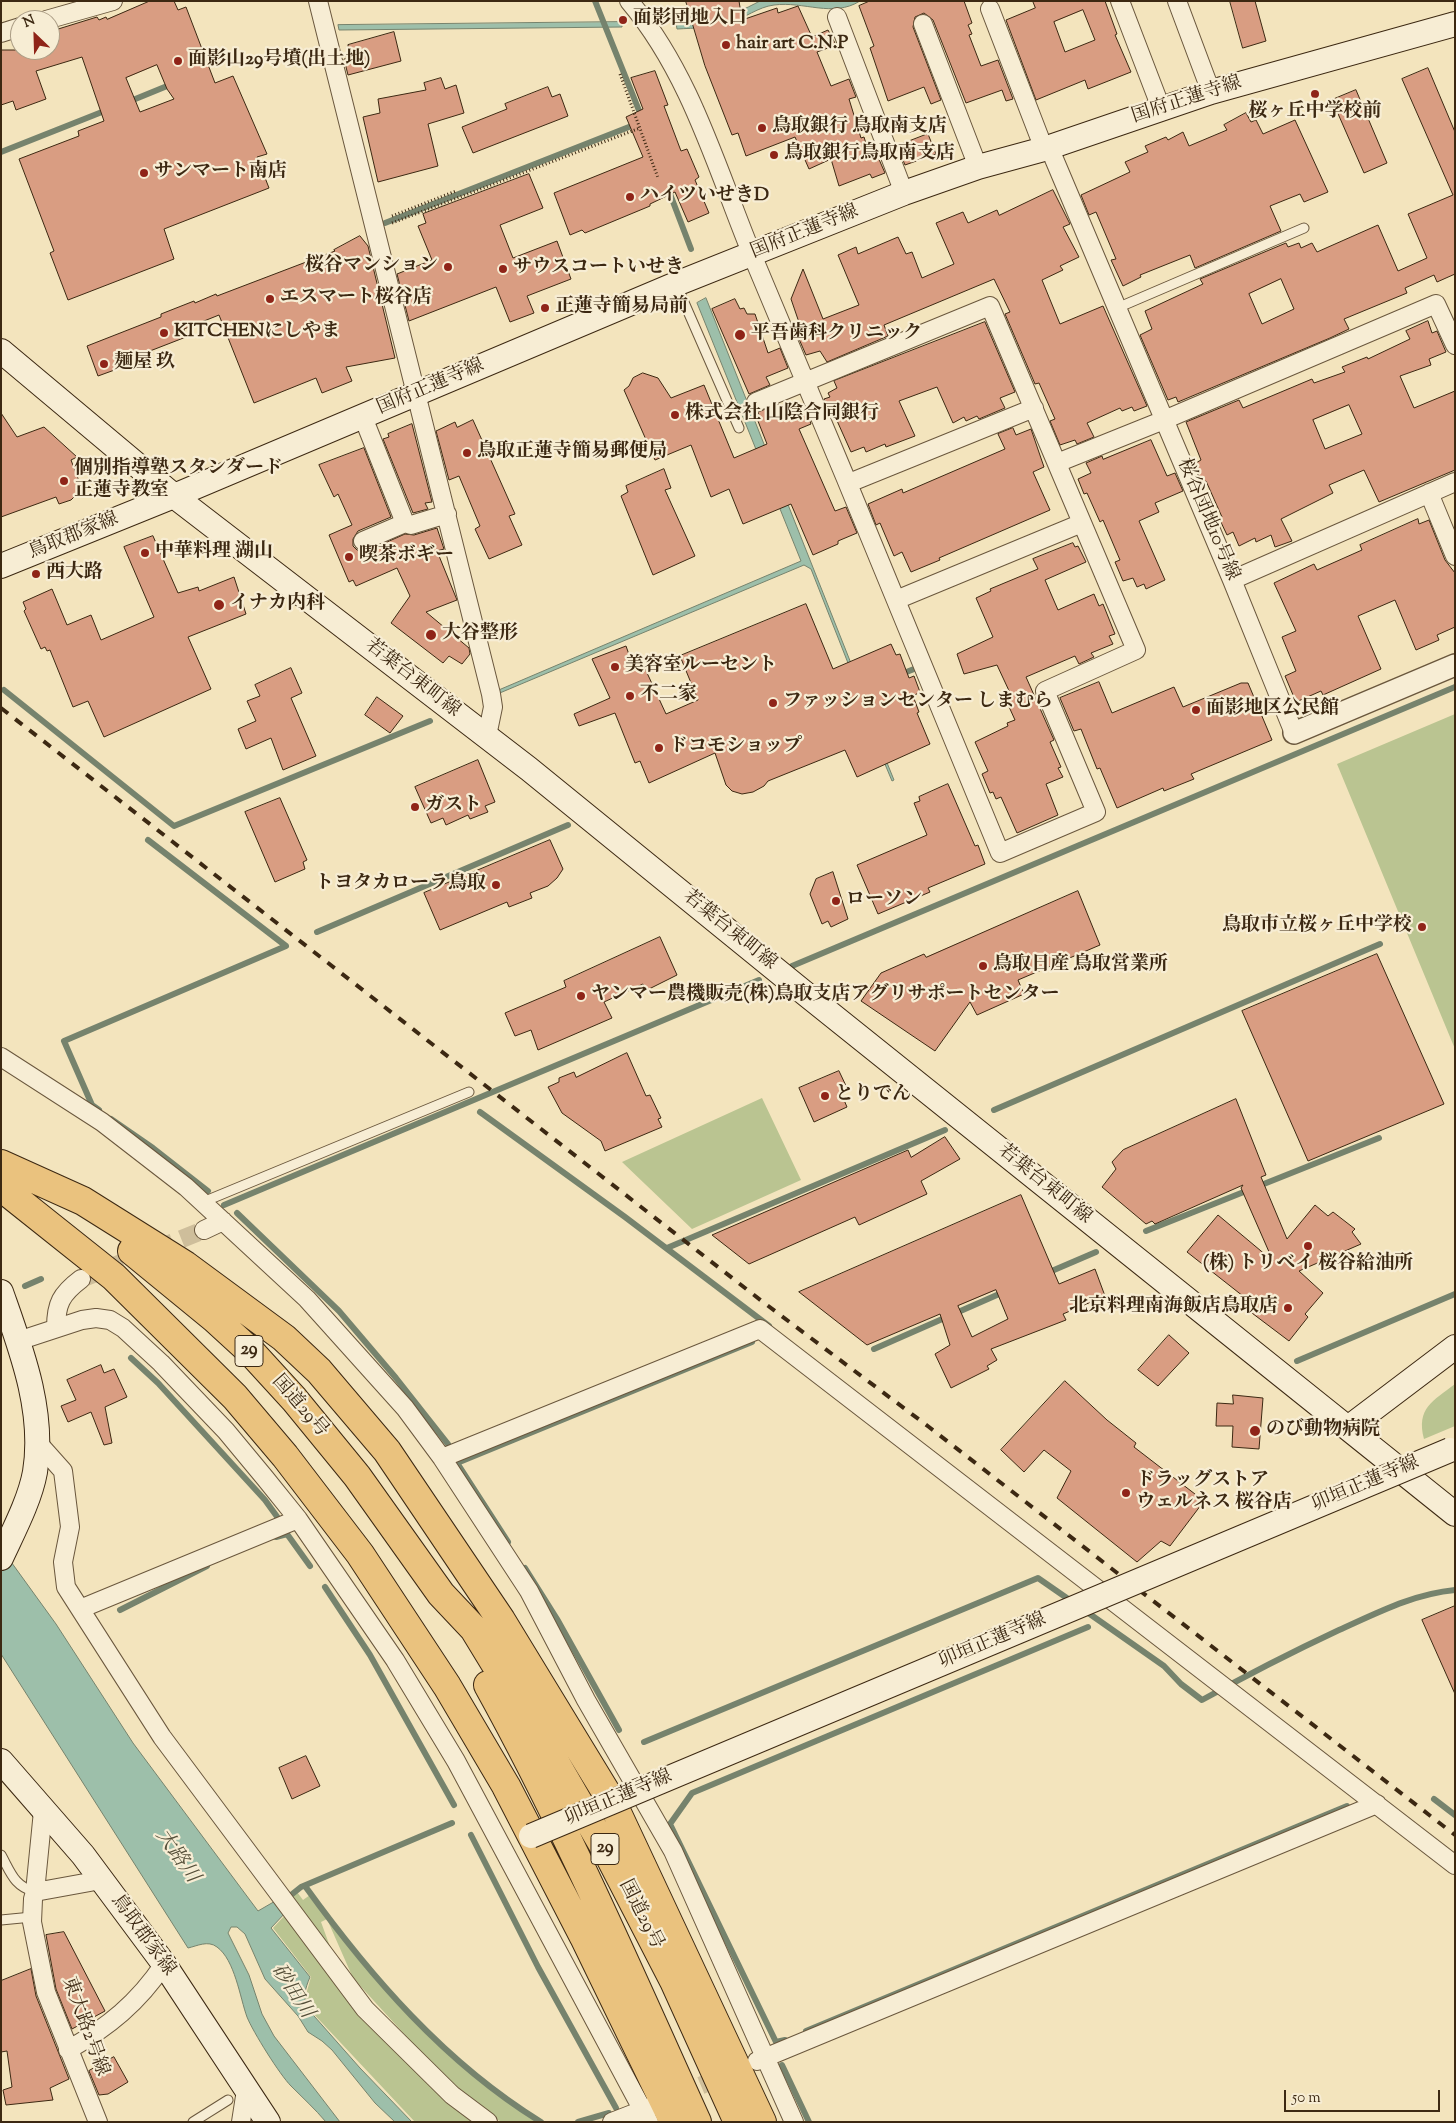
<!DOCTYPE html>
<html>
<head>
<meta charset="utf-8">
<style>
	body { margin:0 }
	#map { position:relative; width:1456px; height:2123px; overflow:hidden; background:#f3e4bd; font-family:"Sorts Mill Goudy",serif }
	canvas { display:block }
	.frame { position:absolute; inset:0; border:2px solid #3c2812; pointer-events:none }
	.north { position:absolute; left:10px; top:10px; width:50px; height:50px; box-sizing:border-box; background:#f7edd4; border:1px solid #ac9e86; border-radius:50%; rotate:336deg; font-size:14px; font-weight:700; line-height:20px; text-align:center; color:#3c2812 }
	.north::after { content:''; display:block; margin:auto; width:18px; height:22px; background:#8f2418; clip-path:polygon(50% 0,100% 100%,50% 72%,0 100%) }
	.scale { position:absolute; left:1284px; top:2090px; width:156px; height:22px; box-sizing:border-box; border:2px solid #3c2812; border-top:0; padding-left:6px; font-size:15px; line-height:18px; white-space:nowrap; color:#3c2812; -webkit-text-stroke:4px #f7edd4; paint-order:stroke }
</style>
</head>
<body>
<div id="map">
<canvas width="1456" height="2123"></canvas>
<div class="frame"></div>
<div class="north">N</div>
<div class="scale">50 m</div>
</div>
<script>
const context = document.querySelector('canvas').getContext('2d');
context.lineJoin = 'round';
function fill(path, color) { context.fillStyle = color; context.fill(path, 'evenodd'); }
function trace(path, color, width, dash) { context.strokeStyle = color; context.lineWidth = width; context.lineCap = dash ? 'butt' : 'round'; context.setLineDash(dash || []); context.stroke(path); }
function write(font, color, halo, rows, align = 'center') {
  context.font = font + ' "Sorts Mill Goudy","Noto Serif JP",serif'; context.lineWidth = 4.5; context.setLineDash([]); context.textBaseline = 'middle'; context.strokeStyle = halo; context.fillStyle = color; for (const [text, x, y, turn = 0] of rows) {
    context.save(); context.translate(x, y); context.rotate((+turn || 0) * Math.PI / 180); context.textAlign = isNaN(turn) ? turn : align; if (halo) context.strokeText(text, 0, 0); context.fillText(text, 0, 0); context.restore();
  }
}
const green = new Path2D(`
	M1455,714V1049L1337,764Z
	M762,1098L801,1180L692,1229L622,1162Z
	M1455,1384V1426L1424,1439C1416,1408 1433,1401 1455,1384Z
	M297,1892L303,1900L310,1895C378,1982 445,2063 539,2122H502L490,2116L437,2070L353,1978L327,1919L321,1922L336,1963L288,1898Z
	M287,1913L341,1984L337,1987L389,2046L427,2083L476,2122H415L309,2009L305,1998L311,1977L273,1928Z`);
const water = new Path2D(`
	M760,1H860C833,18 804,1 774,5C758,7 745,18 731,22C713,28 695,28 677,29L676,23C714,21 726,19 760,1Z
	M622,22V27L339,30L338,25Z
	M706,298L862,691V701L894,780L892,781L859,702V691L811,569L804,565L495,695L494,692L801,561L697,303Z
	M1,1548L56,1624L133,1743L258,1911L277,1900L286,1912L271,1928L310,1977C305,1989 303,1996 307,2008L360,2068L412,2122H395L375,2103L332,2050L322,2041L308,2032L298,2016L265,1979L245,1934L237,1927H231L228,1933L249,1975L262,2014L274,2036L340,2122H326C315,2109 303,2098 291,2086C280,2075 253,2032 247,2017C240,1998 235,1960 217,1947C208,1940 197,1946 188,1948L1,1654Z`);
const stream = new Path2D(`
	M595,1L642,118
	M128,102L172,84
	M1,152L107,110
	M667,186L691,249
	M385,223L634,125
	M899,675L914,669
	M4,690L174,826L430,721
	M317,932L568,825
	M792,966L1455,687
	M99,1110L92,1105L64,1041L286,946L148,840
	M994,1110L1380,944
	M480,1112L625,1217L769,1326
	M111,1119L153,1148L208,1191
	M224,1205L759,980
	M237,1213L339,1311L396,1378L448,1444
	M1146,1231L1379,1138
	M667,1248L945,1130
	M1047,1273L1096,1252
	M25,1286L41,1279
	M874,1349L1006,1291
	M131,1358L158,1383L265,1500L278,1518
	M1297,1361L1455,1294
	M276,1537L287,1534L310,1566
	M508,1542L457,1463L752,1342
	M525,1568L557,1619L619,1730
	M325,1587L370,1655L454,1805
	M120,1610L207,1566
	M1084,1610L1164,1666L1181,1684L1202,1700C1247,1675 1292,1652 1339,1630C1377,1613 1413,1594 1455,1590
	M644,1742L1038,1578L1074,1603
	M1434,1799L1455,1815
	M471,1835L538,1967L616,2108
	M305,1886C370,1976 445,2063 541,2122
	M286,1899L301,1887L452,1823
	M806,2031L1347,1806
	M785,2040L776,2042L670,1824L692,1793L1088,1627
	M782,2065L809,2122
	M578,2122L609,2113`);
const building = new Path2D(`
	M150,1H174L178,10L186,7L215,83L233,76L267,154L257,157L269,188L164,229L174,259L68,300L50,253L54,251L19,159L79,136L78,131L104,121L82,57L36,71L46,99L16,110L13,101L1,105V50H50V38L57,36L55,30L97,17L99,20L106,17L107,19ZM157,65L167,89L174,99L140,112L126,78Z
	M686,1H739L742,20L777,8L778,13L798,6L812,37L828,30L836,45L817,52L831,86L849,79L856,97L849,99L861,138L864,137L868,150L874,148L885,173L872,178L870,174L839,186L831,159L809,169L795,137L746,156L738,133L732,135L705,66Z
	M870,1H964L972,23L968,25L972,34L969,35L981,66L998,60L1013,99L1006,101L1002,90L966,103L933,20L924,13L915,17L913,27L941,100L931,104L924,87L888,101L870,48L874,46L859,6Z
	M1033,1H1105L1117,34L1115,35L1131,72L1088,89L1085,80L1036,100L1006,20L1035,8ZM1083,10L1095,40L1065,52L1054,22Z
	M1230,1H1255L1266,41L1243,48Z
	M394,32L401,61L348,75L344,59H347L345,54L349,53L348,45Z
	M1428,68L1455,132V274L1437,282L1434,275L1405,288L1407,293L1344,319L1349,329L1330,338L1178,402L1176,397L1168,400L1140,335L1152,329L1145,311L1203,284L1200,279L1286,243L1288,247L1299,243L1301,248L1312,243L1317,252L1378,225L1398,271L1427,258L1408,214L1453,195L1402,79ZM1281,279L1294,309L1262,324L1249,294Z
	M655,71L668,105L664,106L681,151L687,149L699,177L695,180L709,213L688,222L675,192L650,204V206L585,233L582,230L570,235L554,193L643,157L626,117L643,109L631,78Z
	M441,78L445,89L456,85L464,113L428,124L438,166L378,182L363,117L380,113L378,99L426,90L424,83Z
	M548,87L552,97L560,94L568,116L473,153L462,127L507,109L505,104Z
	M1356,90L1387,163L1364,173L1332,100Z
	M1246,113L1251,122L1256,120L1263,134L1295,120L1328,192L1304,202L1300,194L1270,206L1281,231L1195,268L1190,255L1140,275L1141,277L1123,286L1111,260L1116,259L1096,212L1089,215L1081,195L1130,172L1125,162L1148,152L1145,146L1166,137L1168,140L1183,132L1189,146L1227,130L1224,125Z
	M928,134L936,154L905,165L897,146Z
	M529,174L543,208L500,225L513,258L557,241L571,279L527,296L534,313L510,322L496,287L409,321L397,274L432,260L418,226L426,223L423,214Z
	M1053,190L1070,224L1063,227L1079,257L1060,266L1063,270L1042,280L1060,324L1103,306L1147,406L1134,411L1132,407L1122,411L1120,408L1087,423L1094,437L1077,444L1075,440L1060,445L1050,421L1055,419L1039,383L1035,384L1005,314L1010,312L994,279L884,325L888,336L827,362L820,351L806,355L799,339L804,337L791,299L803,269L823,319L859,305L838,255L856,247L858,254L898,237L906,254L912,252L922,278L954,264L936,223L963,212L968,223L997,210L999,215Z
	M360,236L368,246L395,358L346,367L352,381L322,393L316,378L254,403L219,315L184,329L186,337L119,363L120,368L98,376L87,346L161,317V314L194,301L195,303L216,294L217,296L335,251L334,250Z
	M735,299L740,309L744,308L747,314H755L768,353L780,348L788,368L766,377L770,385L749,394L712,309Z
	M1428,321L1432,333L1437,331L1446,352L1429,359L1431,365L1400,376L1414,408L1455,391V470L1379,502L1364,470L1329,485L1333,493L1281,519L1292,541L1275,547L1271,535L1256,542L1255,538L1239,546L1233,532L1227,535L1219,518L1222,517L1206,481L1202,483L1194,464L1201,460L1186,422L1239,400L1243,408L1312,379L1314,383L1345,372L1342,367L1367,357L1368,359L1410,339L1406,331ZM1349,405L1362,434L1325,449L1313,420Z
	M985,322L1015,392L1000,398L1005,408L979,419L977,416L966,421L964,417L953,423L937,387L899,401L915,436L886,447L885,444L866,452L864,447L851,452L834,414L831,415L824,399L830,397L828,393L837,388L834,381Z
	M643,373L658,378L671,398L704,385L734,458L767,444L756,416L759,415L758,412L778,404L783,412L799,405L800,410L805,408L811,424L799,429L835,511L846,507L857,533L838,541V544L813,555L791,504L743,524L729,489L711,497L691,445L655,460L624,390L629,386L633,378Z
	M1,413L17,437L44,427L77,457L71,460L82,489L71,500L59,504L56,497L1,517Z
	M473,420L515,514L509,516L522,545L489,559L475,529L480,526L459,476L449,480L436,431L455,422L457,427Z
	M412,424L432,502L425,503L428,509L413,513L383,439L389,437L388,434Z
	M1013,428L1016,435L1031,429L1044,467L1033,472L1050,510L939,558L940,560L911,572L902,552L894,556L880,523L876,525L868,504L902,489L903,493L1005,449L998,434Z
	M1151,440L1167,476L1175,473L1183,491L1155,503L1159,512L1139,521L1165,580L1146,589L1144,584L1137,587L1133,578L1123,581L1115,562L1120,560L1103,520L1100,522L1087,493L1084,494L1078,479L1091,473L1086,463L1102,456L1103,459Z
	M364,448L391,517L358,531L353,539V546L357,550L367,551L405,534L414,535L437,528L444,549L437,551L457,600L426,612L469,648L470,654L462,664L449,656L443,663L391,623L410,596L397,568L356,586L353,580L349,582L329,535L352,525L338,494L334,497L319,465Z
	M664,469L671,488L665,490L695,556L653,575L621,496L628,492L626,486Z
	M1418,519L1419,524L1429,520L1445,560L1455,573V627L1437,635L1439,640L1416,650L1395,600L1358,616L1381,669L1323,695L1321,691L1296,702L1285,676L1296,671L1282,637L1296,631L1274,583L1314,564L1317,570L1362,550L1360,545Z
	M153,536L178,593L198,587L199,591L234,577L246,614L188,637L211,689L104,737L88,701L73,707L50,650L47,651L45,647L41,649L24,611L26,609L23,602L52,589L67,625L91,615L101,640L154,617L124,547Z
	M1073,543L1075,547L1078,546L1086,562L1045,580L1058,610L1094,594L1099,606L1103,604L1115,634L1109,636L1113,644L1091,653L1094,657L1079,664L1075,656L1026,677L1054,740L1050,742L1061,767L1058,768L1063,777L1046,784L1058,815L1017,833L1001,797L996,799L993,792L990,793L982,774L988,771L975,742L1008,726L1007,723L1015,720L1005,698L1011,695L997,665L964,674L957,654L993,637L976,598L991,591L990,589L1038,569L1033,559Z
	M806,604L833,669L891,644L896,655L900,654L909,678L914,676L920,692L913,696L919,712L917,713L930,744L857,777L845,750L768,781L764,786L753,792L742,794L732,791L726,785L715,753L649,783L640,761L635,763L615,713L579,726L574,714L610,698L592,659L626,646L633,666L642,662L666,714L698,700L680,656Z
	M291,668L302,693L291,698L316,756L283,770L271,738L246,749L238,729L256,721L247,701L260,696L255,685Z
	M1099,682L1112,713L1174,687L1183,707L1241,683H1248L1272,740L1191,774L1194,779L1164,791L1163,788L1117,808L1100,768L1097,769L1081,729L1074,731L1060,698Z
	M377,697L403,716L390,733L365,715Z
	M478,760L495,802L485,806L488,812L470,819L468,815L446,825L443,818L431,823L415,787Z
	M948,784L975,846L978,845L985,864L928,888L930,892L878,914L857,865L927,835L914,803L920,801L919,797Z
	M280,798L307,860L303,862L305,869L275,882L245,812Z
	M550,840L563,869L557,878L548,886L530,893L532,898L509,907L507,902L440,930L424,893Z
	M833,872L848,919L831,927L828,921L822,924L810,894L816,879Z
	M1078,891L1100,945L1018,980L1024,994L977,1015L970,1002L935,1051L861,1001L881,973L924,954L926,957Z
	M660,937L677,975L647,990L643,984L604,1002L612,1018L538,1050L531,1030L515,1036L505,1013L566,987L564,981Z
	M1377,954L1444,1104L1308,1161L1242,1011Z
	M627,1053L646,1096L650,1095L661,1118L658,1119L662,1127L605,1151L601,1141L562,1113L548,1087L559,1082V1078L574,1072L576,1077Z
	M839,1071L848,1090L841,1093L847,1107L814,1122L799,1088Z
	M1236,1099L1266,1175L1261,1177L1287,1239L1315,1205L1328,1216L1333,1212L1355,1229L1352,1232L1361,1244L1299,1271L1323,1293L1305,1314L1308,1317L1289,1341L1240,1304L1248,1300L1187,1252L1218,1215L1273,1261L1241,1188L1243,1185L1155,1224L1152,1221L1146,1224L1102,1187L1116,1169L1112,1162L1123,1150Z
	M945,1137L960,1159L921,1181L927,1194L859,1225L855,1217L749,1264L712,1235L908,1150L911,1157Z
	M1021,1195L1059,1284L1095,1269L1105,1296L1063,1314L1066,1320L991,1349L997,1360L987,1366L989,1369L951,1388L935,1354L950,1345L940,1314L867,1345L799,1292ZM996,1290L1008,1319L972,1337L958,1306Z
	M1169,1335L1189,1353L1158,1386L1138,1370Z
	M101,1365L104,1373L114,1369L127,1397L105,1407L112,1443L104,1445L91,1412L68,1422L61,1406L76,1400L67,1380Z
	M1065,1381L1107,1420L1136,1443L1134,1447L1204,1501L1170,1546L1161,1541L1137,1562L1057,1498L1071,1471L1044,1450L1024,1472L1001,1450Z
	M1233,1395L1263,1398L1259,1449L1232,1447L1233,1426H1216L1217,1403L1233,1404Z
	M1455,1606V1694L1422,1620Z
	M306,1756L320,1786L292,1799L279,1768Z
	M64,1932L105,2011L72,2029L56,1989L46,1935Z
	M31,1969L36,1996L69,2079L50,2088L53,2100L6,2105L3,2090L12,2087L7,2051L1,2052V1981Z
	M114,2057L128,2082L108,2094L99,2095L89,2071Z`);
const minorTunnel = new Path2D(`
	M81,1279L204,1230
	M676,2096L726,2075`);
const path = new Path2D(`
	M620,74L658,178
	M392,216L456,191
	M392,223L640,128`);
const service = new Path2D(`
	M676,284L739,428
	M1117,308L1304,228
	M203,1202L469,1092
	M1,1855C11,1873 14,1886 35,1892
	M1,1920L32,1917
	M193,2122L228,2100`);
const minor = new Path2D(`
	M318,1L491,694L493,707L487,736
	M629,1C691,74 717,170 753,257C837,455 918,654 1000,853L1096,812L1045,691L1136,650L990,306L756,402
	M1120,1L1161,108
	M1177,1L1211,92
	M990,9L1044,149
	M837,17L904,193
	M46,20L113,1
	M923,24L978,167
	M1,33L20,27
	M1049,147L1232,580L1294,733
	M363,417L405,523L411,525L447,514
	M1057,463L1164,420L1436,304L1455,345
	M849,483L1034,408
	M1429,493L1455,556
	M363,541L405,523
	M1232,580L1455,482
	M896,600L1082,523
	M1,1057L102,1122L186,1187L307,1299L405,1408L442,1458L529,1591L586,1700L673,1851L794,2122
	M204,1230L223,1221
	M56,1328C56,1304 61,1294 81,1279
	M18,1341L82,1320L96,1318L110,1320L123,1328L161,1363L226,1431L265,1478L298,1519L395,1660L456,1761L649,2122
	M38,1443L63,1471L70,1527L63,1562L66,1587L162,1737L365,2009L452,2095L488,2122
	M442,1458L760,1329L1455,1865
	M80,1609L298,1519
	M35,1892L43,1811
	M68,2050C108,2027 138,2003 164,1964
	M757,2061L1377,1804
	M98,2122L46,1992L32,1922L33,1899L35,1892L101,1880
	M241,2122L246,2090
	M612,2122L653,2106`);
const tertiary = new Path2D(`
	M1294,733L1455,665`);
const secondary = new Path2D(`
	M1,351L174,496L529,769L807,995L1455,1514
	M1,566L174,496L676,284L904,193L978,167L1044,149L1211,92L1455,24
	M1,1292C21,1349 45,1411 35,1472C30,1500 13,1532 1,1558
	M1348,1428L1455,1347
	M1,1761L83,1855L164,1964L268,2122`);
const trunk = new Path2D(`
	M1,1164L83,1201L185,1265L284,1338L319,1371L387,1451L501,1620L612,1802L762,2122
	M1,1187L114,1277L235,1397L285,1456L360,1554L447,1686L506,1786L584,1937L674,2122
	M132,1251L215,1319L251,1352L294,1399L357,1476L441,1594L474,1629L552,1757L610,1857L674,1981L738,2122
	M488,1685C566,1826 630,1974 697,2122`);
const rail = new Path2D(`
	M1,708L763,1302L929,1427L1455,1835`);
const secondaryBridge = new Path2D(`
	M531,1836L1450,1450`);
const markers = [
	[623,20,5,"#8f2418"],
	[726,45,5,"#8f2418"],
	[178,61,5,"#8f2418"],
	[1315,94,5,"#8f2418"],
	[762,128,5,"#8f2418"],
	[774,155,5,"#8f2418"],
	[144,173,5,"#8f2418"],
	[630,197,5,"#8f2418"],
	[448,267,5,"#8f2418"],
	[503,269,5,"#8f2418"],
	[270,299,5,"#8f2418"],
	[545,308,5,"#8f2418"],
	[164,333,5,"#8f2418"],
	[740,335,6,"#8f2418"],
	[104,364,5,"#8f2418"],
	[675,415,5,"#8f2418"],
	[467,453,5,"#8f2418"],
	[64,481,5,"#8f2418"],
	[145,553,5,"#8f2418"],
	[349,557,5,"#8f2418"],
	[36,574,5,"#8f2418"],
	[219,605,6,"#8f2418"],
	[431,635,6,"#8f2418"],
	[615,667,5,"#8f2418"],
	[630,696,5,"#8f2418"],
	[773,703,5,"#8f2418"],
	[1196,710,5,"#8f2418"],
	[659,748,5,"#8f2418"],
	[415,807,5,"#8f2418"],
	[496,885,5,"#8f2418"],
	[836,901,5,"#8f2418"],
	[1422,927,5,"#8f2418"],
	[983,966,5,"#8f2418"],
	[581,996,5,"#8f2418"],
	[825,1096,5,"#8f2418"],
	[1308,1246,5,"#8f2418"],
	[1288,1308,5,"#8f2418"],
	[1255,1431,6,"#8f2418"],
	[1126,1493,5,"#8f2418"]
];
const shields = [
	[249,1351,28],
	[605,1849,28]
];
const shieldNames = [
	["29",249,1351],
	["29",605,1849]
];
const poiNames = [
	["面影団地入口",633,20],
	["hair art C.N.P",736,45],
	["面影山29号墳(出土地)",188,61],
	["桜ヶ丘中学校前",1315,113,"center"],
	["鳥取銀行 鳥取南支店",772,128],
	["鳥取銀行鳥取南支店",784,155],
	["サンマート南店",154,173],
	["ハイツいせきD",640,197],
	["桜谷マンション",438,267,"right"],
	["サウスコートいせき",513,269],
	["エスマート桜谷店",280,299],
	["正蓮寺簡易局前",555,308],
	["KITCHENにしやま",174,333],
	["平吾歯科クリニック",751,335],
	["麺屋 玖",114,364],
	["株式会社 山陰合同銀行",685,415],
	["鳥取正蓮寺簡易郵便局",477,453],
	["個別指導塾スタンダード",74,470],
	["正蓮寺教室",74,492],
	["中華料理 湖山",155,553],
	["喫茶ボギー",359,557],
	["西大路",46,574],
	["イナカ内科",230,605],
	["大谷整形",442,635],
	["美容室ルーセント",625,667],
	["不二家",640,696],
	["ファッションセンター しまむら",783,703],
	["面影地区公民館",1206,710],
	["ドコモショップ",669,748],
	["ガスト",425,807],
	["トヨタカローラ鳥取",486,885,"right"],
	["ローソン",846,901],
	["鳥取市立桜ヶ丘中学校",1412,927,"right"],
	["鳥取日産 鳥取営業所",993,966],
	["ヤンマー農機販売(株)鳥取支店アグリサポートセンター",591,996],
	["とりでん",835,1096],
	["(株) トリベイ 桜谷給油所",1308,1265,"center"],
	["北京料理南海飯店鳥取店",1278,1308,"right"],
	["のび動物病院",1266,1431],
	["ドラッグストア",1136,1482],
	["ウェルネス 桜谷店",1136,1504]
];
const streetNames = [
	["国府正蓮寺線",1187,101,-18],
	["国府正蓮寺線",805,233,-22],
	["国府正蓮寺線",431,388,-23],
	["桜谷団地10号線",1207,520,67],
	["鳥取郡家線",74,537,-22],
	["若葉台東町線",412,679,38],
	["若葉台東町線",729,931,39],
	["若葉台東町線",1044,1185,39],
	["国道29号",299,1407,49],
	["卯垣正蓮寺線",1366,1485,-23],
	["卯垣正蓮寺線",993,1642,-23],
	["卯垣正蓮寺線",619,1799,-23],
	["国道29号",640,1915,63],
	["鳥取郡家線",142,1936,54],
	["東大路2号線",84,2027,70]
];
const waterNames = [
	["大路川",176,1857,55],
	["砂田川",291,1992,57]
];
fill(green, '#bac491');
fill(water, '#9dbfaa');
trace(water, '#76836d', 1);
trace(stream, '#76836d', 6);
fill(building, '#d99d82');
trace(building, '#3c2812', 1);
trace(minorTunnel, '#cebe9b', 18, [18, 9]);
trace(service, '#6a573d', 11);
trace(minor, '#6a573d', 20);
trace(tertiary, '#6a573d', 24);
trace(secondary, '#3c2812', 26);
trace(trunk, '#3c2812', 30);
trace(path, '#3c2812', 3, [1, 2.5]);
trace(service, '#f7edd4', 9);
trace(minor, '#f7edd4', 18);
trace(tertiary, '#f7edd4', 21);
trace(secondary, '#f7edd4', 24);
trace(trunk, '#eac27e', 28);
trace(rail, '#3c2812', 4, [9, 9]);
trace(secondaryBridge, '#3c2812', 26, []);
trace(secondaryBridge, '#f7edd4', 24);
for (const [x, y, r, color] of markers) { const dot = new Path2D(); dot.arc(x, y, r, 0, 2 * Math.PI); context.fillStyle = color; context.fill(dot); trace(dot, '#f7edd4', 2); }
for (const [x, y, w] of shields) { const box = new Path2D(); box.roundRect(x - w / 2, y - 15.5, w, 31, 4); context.fillStyle = '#f7edd4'; context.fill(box); trace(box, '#3c2812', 1); }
write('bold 18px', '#3c2812', null, shieldNames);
write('bold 19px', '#3c2812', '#f7edd4', poiNames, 'left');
write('19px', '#3c2812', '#f7edd4', streetNames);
write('italic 20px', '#544e38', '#f7edd4', waterNames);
</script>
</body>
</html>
